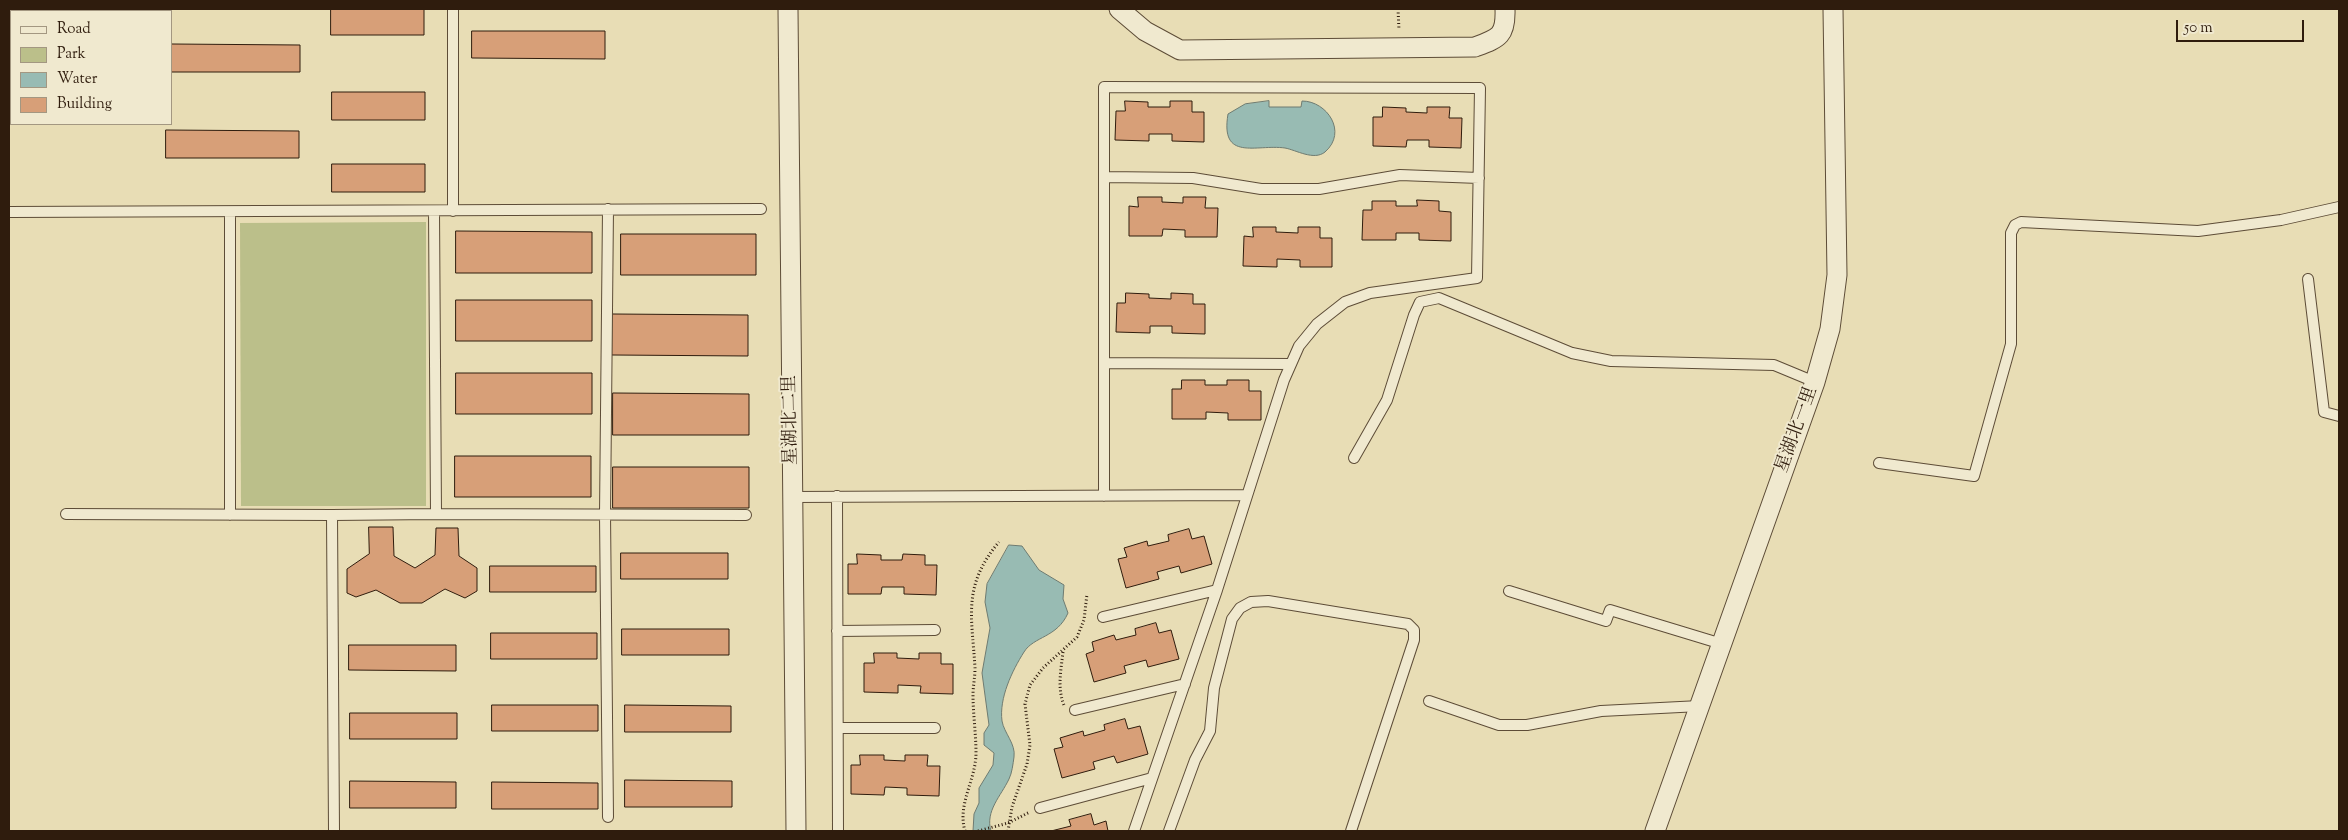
<!DOCTYPE html>
<html>
<head>
<meta charset="utf-8">
<style>
	body { margin:0 }
	#map { position:relative; width:2348px; height:840px; overflow:hidden; background:#e8ddb5; font-family:"Sorts Mill Goudy",serif }
	canvas { display:block }
	.frame { position:absolute; inset:0; border:10px solid #2f1c0d; pointer-events:none }
	.legend { position:absolute; left:10px; top:10px; width:162px; height:115px; box-sizing:border-box; background:#f0e9cf; border:1px solid #a39781; margin:0; padding:6px 9px; list-style:none; font-size:15px; color:#2f1c0d }
	.legend li { display:flex; align-items:center; gap:10px; height:25px }
	.legend b { width:25px; border:1px solid #a39781 }
	.scale { position:absolute; left:2176px; top:20px; width:128px; height:22px; box-sizing:border-box; border:2px solid #2f1c0d; border-top:0; padding-left:6px; font-size:15px; line-height:18px; white-space:nowrap; color:#2f1c0d; -webkit-text-stroke:4px #f0e9cf; paint-order:stroke }
</style>
</head>
<body>
<div id="map">
<canvas width="2348" height="840"></canvas>
<div class="frame"></div>
<ul class="legend">
<li><b style="height:6px;background:#f0e9cf"></b>Road</li>
<li><b style="height:14px;background:#bbbf8a"></b>Park</li>
<li><b style="height:14px;background:#98bbb3"></b>Water</li>
<li><b style="height:14px;background:#d79f78"></b>Building</li>
</ul>
<div class="scale">50 m</div>
</div>
<script>
const context = document.querySelector('canvas').getContext('2d');
context.lineJoin = 'round';
function fill(path, color) { context.fillStyle = color; context.fill(path, 'evenodd'); }
function trace(path, color, width, dash) { context.strokeStyle = color; context.lineWidth = width; context.lineCap = dash ? 'butt' : 'round'; context.setLineDash(dash || []); context.stroke(path); }
function write(font, color, halo, rows, align = 'center') {
  context.font = font + ' "Sorts Mill Goudy","Noto Serif SC",serif'; context.lineWidth = 4; context.setLineDash([]); context.textBaseline = 'middle'; context.strokeStyle = halo; context.fillStyle = color; for (const [text, x, y, turn = 0] of rows) {
    context.save(); context.translate(x, y); context.rotate((+turn || 0) * Math.PI / 180); context.textAlign = isNaN(turn) ? turn : align; if (halo) context.strokeText(text, 0, 0); context.fillText(text, 0, 0); context.restore();
  }
}
const green = new Path2D(`
	M426,222V506H241L240,223Z`);
const water = new Path2D(`
	M1269,101V107H1301L1302,101C1327,101 1348,132 1325,152C1314,161 1296,150 1285,148C1256,144 1220,162 1228,114L1245,104Z
	M1009,545L1022,546L1039,570L1064,585L1063,599L1068,613C1057,638 1034,636 1024,652C1012,671 999,698 1002,721C1004,733 1016,744 1014,757C1013,764 1012,773 1009,779C1001,796 985,811 991,831H973L974,814L979,803V788L993,765L994,753L984,745V733L989,725L982,673L990,628L985,602L987,584Z`);
const building = new Path2D(`
	M331,9H424V35H331Z
	M472,31H605V59L472,58Z
	M171,44L300,45V72H171Z
	M332,92H425V120H332Z
	M1125,101L1148,102V107H1170V101H1192V112H1204V142L1172,141V134H1149V141L1115,140L1116,111H1125Z
	M1383,107L1406,108V112L1427,113V107H1450L1449,118H1462L1461,148L1429,147V140H1407L1406,147L1373,146V117H1382Z
	M166,130L299,131V158H166Z
	M332,164H425V192H332Z
	M1138,197H1162V202L1183,203V197H1206L1205,208H1218L1217,237H1185V230L1163,229L1162,236H1129V206L1138,207Z
	M1417,200L1439,201V211L1451,212V241L1419,240V233H1396V240H1362L1363,210H1372V201H1396V206H1417Z
	M1253,227H1276V232L1298,233V227H1320V238H1332V267H1300V260L1277,259V267L1243,266L1244,236L1253,237Z
	M456,231L592,232V273H456Z
	M621,234H756V275H621Z
	M1126,293L1149,294V298L1171,299V293L1193,294V304H1205V334L1172,333V326H1150V333L1116,332L1117,303H1125Z
	M456,300H592V341H456Z
	M612,314L748,315V356L612,355Z
	M456,373H592V414H456Z
	M1182,380H1205V385H1227V380H1249V391H1261V420H1228V413L1206,412V419H1172V389H1181Z
	M613,393L749,394V435H613Z
	M455,456H591V497H455Z
	M613,467H749V508H613Z
	M369,527H393L394,556L415,568L435,555L436,528H458L459,556L477,568V591L465,598L445,589L422,603H400L376,590L356,597L347,593V569L369,554Z
	M1189,529L1192,539L1204,536L1212,564L1181,573L1179,566L1157,572L1159,579L1126,588L1118,559L1127,557L1124,548L1147,541L1148,546L1169,541L1168,535Z
	M621,553H728V579H621Z
	M857,554L881,555V560H902L903,554L925,555V565H937L936,595L904,594V587H882L881,594H848V564H857Z
	M490,566H596V592H490Z
	M1156,623L1159,633L1171,630L1179,659L1148,667L1146,660L1124,666L1126,673L1094,682L1086,654L1094,651L1092,642L1114,635L1116,640L1136,635L1135,629Z
	M622,629H729V655H622Z
	M491,633H597V659H491Z
	M349,645H456V671L349,670Z
	M874,653H897V658L919,659V653H941V664H953V694L920,693L921,686L898,685V693L864,692V663H874Z
	M492,705H598V731H492Z
	M625,705L731,706V732H625Z
	M350,713H457V739H350Z
	M1125,719L1128,729L1140,726L1148,754L1117,763L1114,756L1093,762L1095,769L1062,778L1054,749L1063,747L1060,738L1083,731L1084,736L1105,730L1104,725Z
	M860,755H884V760L905,761V755H928L927,766H940L939,796L907,795V788L885,787L884,795L851,794V765H860Z
	M625,780L732,781V807H625Z
	M350,781L456,782V808H350Z
	M492,782L598,783V809H492Z
	M1091,814L1094,825L1106,821L1108,831H1051L1071,826L1069,820Z`);
const path = new Path2D(`
	M1398,9L1399,30
	M1063,652C1061,670 1057,688 1064,705
	M965,831C957,804 976,780 976,753C976,734 973,714 973,695C973,686 975,678 975,668C972,616 962,586 999,542
	M978,831L1008,823L1030,812
	M1008,831L1012,807L1027,764L1030,745L1025,704L1030,685L1043,668L1077,637L1084,620L1087,594`);
const lane = new Path2D(`
	M453,9V211
	M1104,177L1193,178L1261,189H1319L1400,175L1479,178
	M9,212L761,209
	M230,212V515
	M2308,279L2324,412L2339,416
	M1104,363L1291,364
	M1354,458L1387,400L1414,315L1420,302L1439,298L1572,353L1611,361L1774,365L1815,382
	M1879,463L1974,476L2011,344V233L2015,225L2021,222L2198,231L2281,220L2339,207
	M837,496L838,831
	M1104,496V87L1480,88L1477,278L1370,293L1345,302L1317,324L1299,346L1284,380L1217,590L1134,831
	M793,497L1246,495
	M66,514L332,515
	M436,514L746,515
	M1509,591L1606,621L1610,610L1722,644
	M1103,617L1217,590
	M837,631L935,630
	M1429,701L1499,725H1527L1601,711L1700,706
	M1075,710L1185,684
	M838,728H935
	M1040,808L1152,778
	M608,817L605,514L608,209
	M334,831L332,515L436,514L434,211
	M1169,831L1195,760L1210,731L1214,688L1232,619L1240,608L1251,602L1268,601L1408,624L1414,630V640L1351,831`);
const street = new Path2D(`
	M788,9L796,831
	M1119,9L1145,31L1180,50L1475,47C1499,38 1506,36 1505,9
	M1655,831L1815,382L1830,329L1837,275L1833,9`);
const streetNames = [
	["星湖北二里",792,420,-91],
	["星湖北一里",1798,430,-70]
];
fill(green, '#bbbf8a');
fill(water, '#98bbb3');
trace(water, '#6e7b71', 1);
fill(building, '#d79f78');
trace(building, '#2f1c0d', 1);
trace(lane, '#5d4c37', 12);
trace(street, '#5d4c37', 21);
trace(path, '#2f1c0d', 3, [1, 2.5]);
trace(lane, '#f0e9cf', 10);
trace(street, '#f0e9cf', 19);
write('18px', '#2f1c0d', '#f0e9cf', streetNames);
</script>
</body>
</html>
